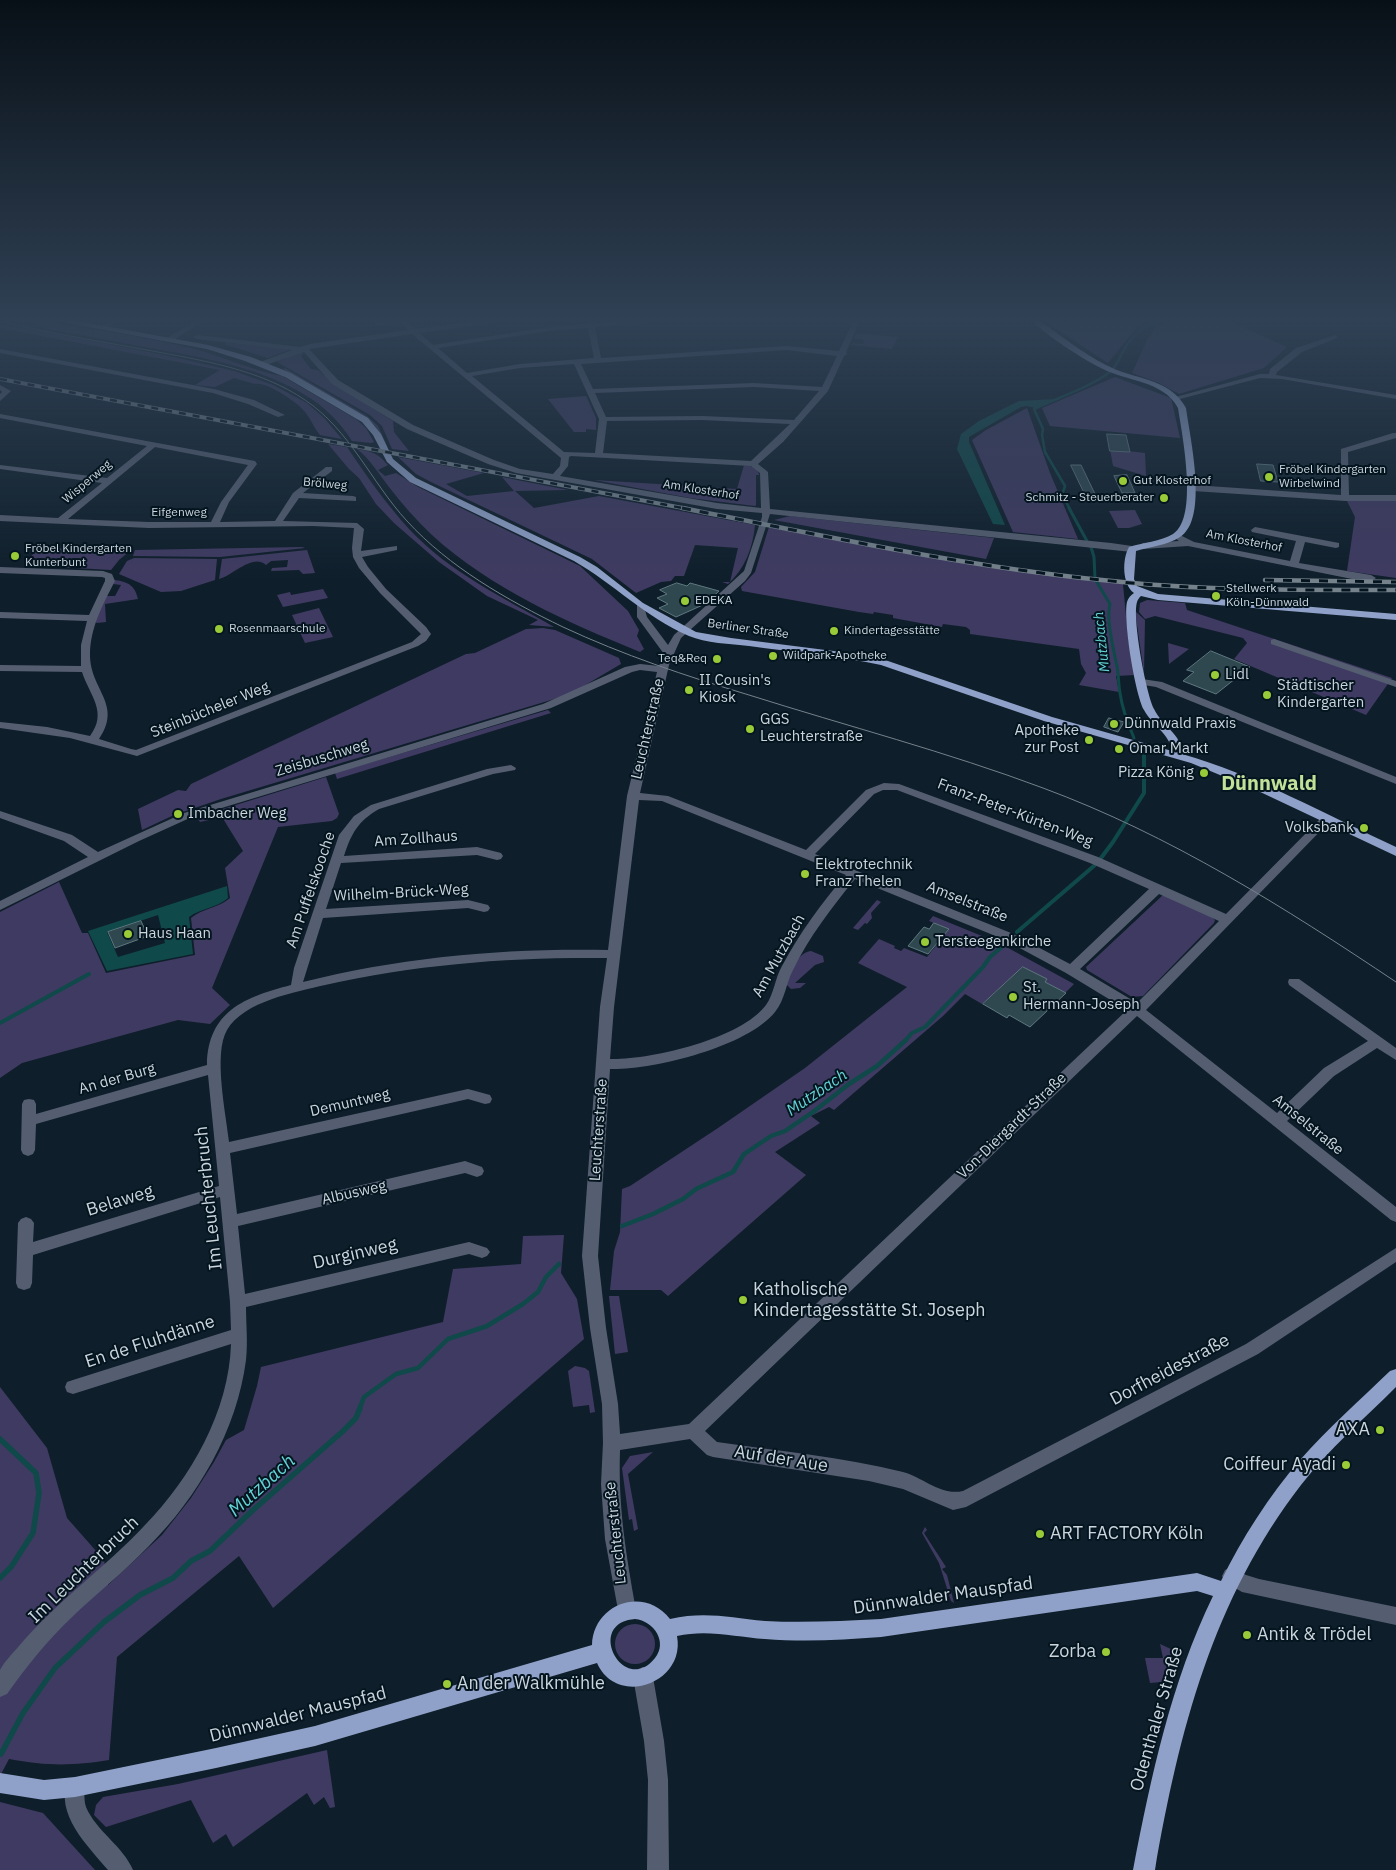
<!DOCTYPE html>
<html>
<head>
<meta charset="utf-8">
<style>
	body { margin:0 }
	canvas { display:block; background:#0e1e2a }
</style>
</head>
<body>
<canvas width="1396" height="1870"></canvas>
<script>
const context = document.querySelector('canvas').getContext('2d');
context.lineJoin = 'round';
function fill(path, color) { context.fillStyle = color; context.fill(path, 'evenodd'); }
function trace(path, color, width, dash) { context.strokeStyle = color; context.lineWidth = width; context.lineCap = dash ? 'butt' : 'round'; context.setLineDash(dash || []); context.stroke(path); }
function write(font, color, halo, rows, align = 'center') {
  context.font = font + ' "IBM Plex Sans",sans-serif'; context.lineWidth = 4; context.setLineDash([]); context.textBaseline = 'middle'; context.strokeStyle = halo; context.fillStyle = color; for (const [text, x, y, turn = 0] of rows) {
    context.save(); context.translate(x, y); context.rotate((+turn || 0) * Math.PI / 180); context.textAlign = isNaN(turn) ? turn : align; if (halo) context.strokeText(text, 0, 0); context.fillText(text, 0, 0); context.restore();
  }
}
const green = new Path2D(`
	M17,320H37C90,329 143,336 195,349C224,357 253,371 282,376L356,419L366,428L374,442L371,443L352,441C342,425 328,410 313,400C266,368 205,358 151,348C114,341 78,335 42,328L45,326Z
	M1043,320H1057L1065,323L1079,320H1150L1137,327L1108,363Z
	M1173,320H1227L1287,347L1264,368L1179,394L1159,383L1132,373L1148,338L1156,327Z
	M0,325L37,330L169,356L234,371L273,385L307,403L325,419L342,439L320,435C314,428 311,419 305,412C299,403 266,381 255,384L234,378L215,387L195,385L220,370L0,328Z
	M857,333L898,337L892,349L851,345L852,343L863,344L864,340L854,339Z
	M227,343L286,348L289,350L268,358L224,344Z
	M298,353H304L301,356L311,369L318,370L335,385L393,421L394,432L409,451L392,449L382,426L370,415L277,362Z
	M285,368L367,416L378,426L387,446H385L376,427L365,416L283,369Z
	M1115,377L1171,398L1180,438L1050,426L1042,408Z
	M586,396L596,418V430L586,429V432H574L548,399Z
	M1027,408L1050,473L1078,539L1013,532L972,440L986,430Z
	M328,444L347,447C365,474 387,505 409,529C449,572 504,598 554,627L529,625L538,620L487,596L439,562L394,523L376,504L359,478L349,469Z
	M357,449C374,452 377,453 388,465L378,470L385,476L396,473L418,487L580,566L628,611L639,630L637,636L644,649L640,652C567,622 491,589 432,535C416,520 402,504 389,487C379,474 370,459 357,449Z
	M1110,449L1145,453L1146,476L1113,466Z
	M398,457L484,473L446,484L467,496L514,491L502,477L568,490L515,491L534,508L599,496L755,525C753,547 745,569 728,584L722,582H730L738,548L695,545L684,576H675L671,581L661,582L636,593L592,559L431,482L416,474Z
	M744,465C751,466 758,467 759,475H756V505L755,506L690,498L594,480L737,489Z
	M1347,501H1396V578L1347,571L1355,517Z
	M1135,510L1142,524L1129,528H1118L1109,511Z
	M790,516L994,538L986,559L774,520Z
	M769,527C887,549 1004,572 1123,584L1128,638L1135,675L1116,676L1119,692L1079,685L1086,673L1081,664L1079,649L970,634V630L966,627L943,624L942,627L893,618V615L874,612L873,614L859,612L742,591L741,587L755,572Z
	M302,547L305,548L220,557L133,556L135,550Z
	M38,548L131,550L119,560L111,570L24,565Z
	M307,550L315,573L303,574L299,570L271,571L272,568L287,567L288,560L271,561L266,565C252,553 233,576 219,579L222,559Z
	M134,558L217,559L215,580L181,591L161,592L119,574L127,561Z
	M115,580C129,582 135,586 138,599L105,604L106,622L97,623L94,621L106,596H115L121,585L113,584Z
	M323,589L328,598L283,607L277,595L290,592L291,595Z
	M1147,600L1185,603L1187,610L1392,678L1366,715L1234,659L1247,643L1243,638L1155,616L1145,619L1139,612L1140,603Z
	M319,608L333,637L305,643L292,615Z
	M1135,611L1145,620L1144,673Z
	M543,628L555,630L619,658L621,664L582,687L561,697L221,799L174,815L142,830L138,809L178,790L186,791L191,784L466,654L475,653L526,629Z
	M1168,643L1189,649L1169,664Z
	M548,710L551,713L337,779L335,773Z
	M326,777L339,814L337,818L332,821L278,827L212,988L230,1005L210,1024L178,1020L22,1063L0,1078V912L59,882L82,933H88L106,973L195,955L191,918C203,908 219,908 230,898L225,868L243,851L222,817L200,822L197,817Z
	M1163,895L1212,917L1215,920L1214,923L1143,996L1132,997L1087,970L1086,967Z
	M877,900L881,902L871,913L872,918L867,924L865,923L858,930L853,928Z
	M933,916L999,943L1074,984L1065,993L1045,982L1047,979L1023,967L982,1004L965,994L943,1016L834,1110L829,1107L811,1116L820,1123L775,1152L806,1175L668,1296L661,1290H610L614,1251L620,1232L622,1189L630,1186L718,1128L805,1068L907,987L858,963L879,939L895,946L894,948L901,951L904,948L927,957L949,929L929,921Z
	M811,951L823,956L824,962L815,965L795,983H806L800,988L791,989L786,984C792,971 796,953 811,951Z
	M564,1235L561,1273L577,1299L584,1339L273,1608L239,1556L117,1657L109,1760C72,1766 46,1766 9,1759L0,1776V1387L47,1448L67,1518L104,1560L108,1585L162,1535L191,1498L214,1462L226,1440L244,1430L257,1386L261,1367L443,1322L453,1269L521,1264L523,1236Z
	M609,1296H619L628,1352L615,1354Z
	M575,1366L585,1368L589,1371L595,1412L590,1413L589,1405L573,1407L568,1371Z
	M653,1452L628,1474L638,1529L634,1531L632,1519L629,1520L622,1468L630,1456Z
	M925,1527L927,1530L924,1533L946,1567L942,1569L947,1575L954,1603L951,1601L939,1563L922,1533Z
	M615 1644a20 20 0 1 1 40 0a20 20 0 1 1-40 0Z
	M1160,1644L1173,1650L1162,1682L1150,1683L1145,1658H1163Z
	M327,1750L335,1807L330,1808L324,1797L314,1805L307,1793L233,1847L226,1834L213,1843L191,1800L106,1827L94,1815L96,1805L103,1797L178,1784Z
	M0,1802L43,1813L95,1870H0Z`);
const water = new Path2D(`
	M1057,399L1036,408L1026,406L1021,407L969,437V442L1005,525L993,524L957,449L961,434L979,421L1019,401Z
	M227,886L228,898C217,908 201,908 189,917L193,954L107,971L88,931ZM158,915L165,943L118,957L107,932Z`);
const streamFar4 = new Path2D(`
	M1070,509L1062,495L1065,486L1045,452L1042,435L1043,429L1034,409C1059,397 1087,389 1110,372C1116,367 1119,360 1122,353C1132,335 1143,326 1162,320`);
const streamFar3 = new Path2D(`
	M1069,508L1087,541
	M1091,547L1094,557L1095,579L1110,604C1106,619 1113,646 1116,662C1119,672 1118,683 1120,693C1122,708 1128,724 1134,738`);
const streamFar2 = new Path2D(`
	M1101,858L1113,842L1144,793V754
	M1017,932L1095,865
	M0,1023L89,974
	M905,1041L912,1033L925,1027L983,967L990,957L1003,946`);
const streamFar1 = new Path2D(`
	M622,1226L653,1214L683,1199L696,1189L733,1172L744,1154L771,1136L785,1131L813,1112L849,1084L877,1066L906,1040
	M359,1410L364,1397L396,1374L418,1368L448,1339L487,1326L523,1304L538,1292L546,1277L559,1264`);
const stream = new Path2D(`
	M0,1439L36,1473L39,1493L33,1533L11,1567L0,1578
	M1,1754L23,1713L55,1668L104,1622L140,1595L173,1578L191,1561L210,1551L252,1511L342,1432L356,1418L360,1408`);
const building = new Path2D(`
	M1107,434L1126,435L1130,452L1110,451Z
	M1257,464L1273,465L1278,482L1261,481Z
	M1071,465H1081L1095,494H1085Z
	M1127,475L1135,493H1122L1114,476Z
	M677,583L687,586L690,583L719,591L705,604L676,617L659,608L668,604L657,598L667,594L660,590Z
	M1211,651L1250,667L1216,694L1183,681L1194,672L1187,670Z
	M1109,718L1124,722L1118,732L1104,727Z
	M141,921L148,936L115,948L108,932Z
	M934,923L949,929L928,954L908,946L924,927L929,929Z
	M1023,967L1047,979L1045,982L1066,993L1030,1027L1009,1015L1007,1018L983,1004Z`);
const minor = new Path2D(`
	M112,320H120L105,328L100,327Z
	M197,320H205L172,341L165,339Z
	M371,320L380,322L406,320L415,329L486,320H502L499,322L419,333L433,345L556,326L638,320H665L662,322L595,327L601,358L787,346L839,351L852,324L837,320H868L859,323L846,352L847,354L844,356L828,391L783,442L758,464L768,472L770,509L1111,543L1132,546L1136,549L1132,552L770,514L751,573L745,581L681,638L669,665L640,793L668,796L806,850L866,790L884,783L899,784L1098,857L1226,914L1322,817H1330L1332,819L1146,1010L1277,1113L1324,1068L1368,1041L1289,985L1288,982L1289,979H1299L1396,1048V1060L1377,1048L1334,1076L1287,1121L1396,1207V1222L1391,1220L1137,1016L705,1431L717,1442C779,1451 842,1457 903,1472C924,1478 941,1496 963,1491L1246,1344L1396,1248V1262L1258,1354L966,1507L953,1510L903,1489L869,1481L713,1457L707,1455L690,1439L620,1450C618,1507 626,1554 636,1610L634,1617L627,1619L620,1617L618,1610L605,1539L601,1484L603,1443L602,1404L590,1328L582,1256L600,1007L607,958C511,957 418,964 325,985C296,992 244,1001 227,1030C213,1054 226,1114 229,1142L468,1089L490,1095L492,1099L490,1103L485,1104L468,1099L230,1153L237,1214L465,1161L482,1167L484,1171L482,1175L477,1177L465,1173L238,1226L245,1294L469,1242L487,1248L490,1252L487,1256L482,1258L469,1254L246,1307C246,1325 248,1342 246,1360C237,1430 198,1497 149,1546C124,1572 96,1594 71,1618C47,1641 26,1667 7,1694L0,1697C0,1689 0,1677 0,1670C4,1662 13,1653 19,1646C57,1601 105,1568 145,1525C191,1478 229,1411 231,1344L73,1394L67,1392L65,1387L67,1382L73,1380L231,1330L230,1302L220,1197L33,1255L32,1283L30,1288L24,1290L18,1288L16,1283L18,1223L21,1219L26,1217L31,1219L34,1223L33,1242L219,1186L208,1075L36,1124L35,1150L33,1154L28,1156L23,1154L21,1150L22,1104L24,1100L29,1099L34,1100L36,1104V1114L207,1065C208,1011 245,997 291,985L294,968L339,835L354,816L371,805L487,769L511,765L516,768L515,770L493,774L379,809C358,821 351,834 344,856L477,847L501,853L503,856L501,859L497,860L477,855L341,863L326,909L468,900L488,905L490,908L488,911L484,912L468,908L323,918L303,982C403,957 505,948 608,950L627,796L657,672L640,670L632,672L551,708L192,817L139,841L0,910V901L88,857L64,841L0,818V811L72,835L98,852L184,813L543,704L625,667L640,664L659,666L664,654L637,617V603H643L647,617L668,645L674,635L744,571L762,517V513L717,509L516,473L488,464L407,429L332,384L304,352L263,366H260V362L292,350L197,339L193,337L197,335L300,347L310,344L408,330L401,323L378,326ZM588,328L594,358L520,364L467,373L438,348L556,330ZM412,334L561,458L560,466L553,474L520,469L494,460L413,425L338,380L309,349ZM787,350L837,356L822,387L754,383L593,389L581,364ZM574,364L599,419L595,453L564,452L472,376L520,368ZM754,387L819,391L794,420L702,416L606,417L595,393ZM702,420L790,424L751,461L603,453L607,421ZM571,456L751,466L760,473L761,508L717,503L560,476L568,466L569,457ZM883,790H897L1090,863L1149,889L1070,964L1011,933L815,854L874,794ZM639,800L662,801L846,875C821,903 800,933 782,966C775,978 774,994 766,1005C741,1039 650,1060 610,1059L614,1007ZM855,879L1003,939L1066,973L1127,1010L689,1424L620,1434L618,1404L606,1328L598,1256L610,1069C653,1070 747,1047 775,1012C785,1000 786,983 793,970C809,937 832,907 855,879ZM1159,894L1219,921L1137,1003L1080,969Z
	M1335,335L1337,336V338L1302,352L1277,372L1276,375L1396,395V399L1282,379L1260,378L1176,400L1172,398L1260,374H1269L1270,369L1296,348Z
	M0,349L214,389L254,400L285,415L278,417L248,404L213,393L0,353Z
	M0,385L11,391L0,401V394L2,392L0,390Z
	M0,414L255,461L257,464L229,502L220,522L275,521L293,493L326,467H332V471L303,493L353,496L356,497V501L299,498L283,521L357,523L364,529L361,551L397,546V550L362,557L368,567L386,589L426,627L431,634L426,641L418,646L137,756L70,738L0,728V722L47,727L90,736C108,712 90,696 82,672L0,671V665L81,666V645L87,621L0,618V612L89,615L105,581V578L102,577L0,573V567L103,571L112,574L115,581C103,604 90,628 90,655C90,690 123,704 99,739L131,749L136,750L412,642L421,634L380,593L359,568L353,557L352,548L354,528L313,526L149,528L0,521V515L58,518L102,483L0,469V465L107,478L147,446L0,418ZM155,447L248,465L221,502L211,522H149L68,519Z
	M1393,433H1396V438L1348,452L1349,495H1396V501H1345L1193,491L1189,488L1193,485L1341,495V449Z
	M1255,527L1339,543V547L1336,548L1305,542L1299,563L1371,575L1376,578L1371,581L1357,580L1188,546L1143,549L1139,546L1143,543L1179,541L1172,536L1176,533L1194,542L1290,561L1296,541L1252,532L1251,530Z
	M1274,639L1396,681V687L1271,644V640Z
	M1142,679L1162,682L1396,777V784L1156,687L1138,684V680Z
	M1231,1567L1246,1575L1259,1579L1396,1607V1625L1242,1592L1225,1582L1222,1576L1225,1570Z
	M643,1667L650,1670L653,1677L664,1741L668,1780L669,1870H647L648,1780L644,1741L633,1677L636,1670Z
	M75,1777L82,1780C86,1789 83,1798 86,1807C96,1831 123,1846 133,1870H108C88,1846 54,1814 68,1780Z`);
const major = new Path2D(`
	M59,320H72L208,345L251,357L291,373L368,418L381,434L393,459L416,478L580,557L597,567L643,603L696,632L731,638L857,654L888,661L1052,717L1172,751C1170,734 1151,724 1144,710C1135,693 1123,620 1127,602C1128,598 1131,595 1134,593C1122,584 1122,559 1129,547C1142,543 1161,541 1173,534C1199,518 1182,434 1178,408C1163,380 1127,382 1101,368C1081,358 1046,335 1031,320H1038C1061,335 1082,353 1106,365C1134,380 1169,377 1186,408C1190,438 1209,519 1180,537C1168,545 1149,547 1136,551L1134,579L1137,586L1158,594L1396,614V620L1158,600L1141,596C1139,598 1138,599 1137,602C1132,618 1146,693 1154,709C1162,726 1182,734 1182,754C1253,774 1329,816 1396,847V856L1256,790L1191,763L1044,721L881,665C838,656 793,652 749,646C731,644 705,643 689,636C645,617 614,584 574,561L410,482L387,462L373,435L362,422L285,377L245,361L207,349L62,322Z
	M1396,1369V1387C1364,1419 1329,1449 1301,1485C1213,1599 1179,1731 1155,1870H1133C1151,1777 1171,1682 1213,1596L1197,1591L881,1637C843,1640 803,1642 765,1639C736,1637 707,1629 677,1636C686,1683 617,1708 597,1663L315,1746L216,1768L75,1797L44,1800L0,1793V1773L44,1780L75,1777L216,1748L315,1726L592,1645C593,1604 644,1585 670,1619C706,1611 730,1618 765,1621C803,1623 843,1621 881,1619L1197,1573L1221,1581C1242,1538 1269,1496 1300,1460C1328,1428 1360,1400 1390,1371ZM635,1619C654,1621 668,1642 655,1658C624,1697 584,1623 635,1619Z`);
const tram = new Path2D(`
	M0,321C49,333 98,341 147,350C200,360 260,369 305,400C350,430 371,482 407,521C449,567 507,600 563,627C623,655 686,676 749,695C847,726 947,752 1043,788C1170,835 1284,907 1396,982`);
const railFar1 = new Path2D(`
	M0,379L688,509`);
const rail = new Path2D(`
	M682,508C821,535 961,566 1102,580C1199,591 1298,590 1396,590
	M1265,580L1396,582`);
const markers = [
	[1269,477,5,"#98cb37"],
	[1123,481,5,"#98cb37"],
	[1164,498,5,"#98cb37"],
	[15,556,5,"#98cb37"],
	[1216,596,5,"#98cb37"],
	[685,601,5,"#98cb37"],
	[219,629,5,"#98cb37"],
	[834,631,5,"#98cb37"],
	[773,656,5,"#98cb37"],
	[717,659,5,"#98cb37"],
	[1215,675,5,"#98cb37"],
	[689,690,5,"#98cb37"],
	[1267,695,5,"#98cb37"],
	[1114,724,5,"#98cb37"],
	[750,729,5,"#98cb37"],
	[1089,740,5,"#98cb37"],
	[1119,749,5,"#98cb37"],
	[1204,773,5,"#98cb37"],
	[178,814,5,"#98cb37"],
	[1364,828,5,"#98cb37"],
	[805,874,5,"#98cb37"],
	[128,934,5,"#98cb37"],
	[925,942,5,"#98cb37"],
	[1013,997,5,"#98cb37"],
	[743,1300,5,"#98cb37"],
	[1380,1430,5,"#98cb37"],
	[1346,1465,5,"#98cb37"],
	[1040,1534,5,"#98cb37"],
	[1247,1635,5,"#98cb37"],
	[1106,1652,5,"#98cb37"],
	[447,1684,5,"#98cb37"]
];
const farPoinames = [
	["Fröbel Kindergarten",1279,470],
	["Wirbelwind",1279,484],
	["Gut Klosterhof",1133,481],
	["Schmitz - Steuerberater",1154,498,"right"],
	["Fröbel Kindergarten",25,549],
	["Kunterbunt",25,563],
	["Stellwerk",1226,589],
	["Köln-Dünnwald",1226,603],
	["EDEKA",695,601],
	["Rosenmaarschule",229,629],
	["Kindertagesstätte",844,631],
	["Wildpark-Apotheke",783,656],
	["Teq&Req",707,659,"right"]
];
const farStreetnames = [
	["Wisperweg",87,482,-40],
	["Brölweg",325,484,5],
	["Am Klosterhof",701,490,9],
	["Eifgenweg",179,513],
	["Am Klosterhof",1244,541,11],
	["Berliner Straße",748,629,8]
];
const farWaternames = [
	["Mutzbach",1102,642,-96]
];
const poiNames = [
	["Lidl",1225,675],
	["II Cousin's",699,681],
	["Kiosk",699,698],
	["Städtischer",1277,686],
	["Kindergarten",1277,703],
	["GGS",760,720],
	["Leuchterstraße",760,737],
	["Dünnwald Praxis",1124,724],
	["Apotheke",1079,731,"right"],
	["zur Post",1079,748,"right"],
	["Omar Markt",1129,749],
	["Pizza König",1194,773,"right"],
	["Imbacher Weg",188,814],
	["Volksbank",1354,828,"right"],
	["Elektrotechnik",815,865],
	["Franz Thelen",815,882],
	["Haus Haan",138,934],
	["Tersteegenkirche",935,942],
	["St.",1023,988],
	["Hermann-Joseph",1023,1005]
];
const streetNames = [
	["Steinbücheler Weg",210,710,-22],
	["Leuchterstraße",648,729,-77],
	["Zeisbuschweg",322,758,-17],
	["Franz-Peter-Kürten-Weg",1015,813,21],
	["Am Zollhaus",416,839,-4],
	["Am Puffelskooche",311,890,-71],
	["Wilhelm-Brück-Weg",401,893,-3],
	["Amselstraße",967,902,22],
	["Am Mutzbach",779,956,-61],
	["An der Burg",117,1079,-16],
	["Demuntweg",350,1103,-13],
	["Amselstraße",1308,1125,39],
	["Von-Diergardt-Straße",1012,1126,-44],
	["Leuchterstraße",599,1130,-86],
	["Albusweg",354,1193,-13],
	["Leuchterstraße",616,1533,-96]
];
const waterNames = [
	["Mutzbach",817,1093,-34]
];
const nearStreetnames = [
	["Im Leuchterbruch",209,1198,-96],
	["Belaweg",120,1201,-17],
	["Durginweg",355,1254,-13],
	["En de Fluhdänne",150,1342,-18],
	["Dorfheidestraße",1170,1370,-28],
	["Auf der Aue",781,1459,9],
	["Im Leuchterbruch",84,1570,-44],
	["Dünnwalder Mauspfad",943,1596,-8],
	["Dünnwalder Mauspfad",298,1715,-14],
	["Odenthaler Straße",1157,1719,-74]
];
const nearPoinames = [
	["Katholische",753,1290],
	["Kindertagesstätte St. Joseph",753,1311],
	["AXA",1370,1430,"right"],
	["Coiffeur Ayadi",1336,1465,"right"],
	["ART FACTORY Köln",1050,1534],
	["Antik & Trödel",1257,1635],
	["Zorba",1096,1652,"right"],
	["An der Walkmühle",457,1684]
];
const nearWaternames = [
	["Mutzbach",262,1486,-42]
];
const districtNames = [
	["Dünnwald",1269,784]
];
fill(green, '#3f3a61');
fill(water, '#0f494a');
trace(streamFar4, '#0f494a', 2.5);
trace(streamFar3, '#0f494a', 3);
trace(streamFar2, '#0f494a', 4);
trace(streamFar1, '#0f494a', 4.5);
trace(stream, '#0f494a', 5.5);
fill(building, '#2f474f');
trace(building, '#5e7880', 1);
fill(minor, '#555e71');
fill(major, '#8fa1c8');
trace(tram, '#75828c', 1);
trace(railFar1, '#75828c', 4);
trace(rail, '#75828c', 4.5);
trace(railFar1, '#051520', 2.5, [7]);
trace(rail, '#051520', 3, [9]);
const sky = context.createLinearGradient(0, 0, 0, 582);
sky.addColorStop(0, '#081017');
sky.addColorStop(0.55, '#304155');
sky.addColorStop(1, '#30415500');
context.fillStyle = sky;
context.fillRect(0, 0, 1396, 582);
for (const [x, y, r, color] of markers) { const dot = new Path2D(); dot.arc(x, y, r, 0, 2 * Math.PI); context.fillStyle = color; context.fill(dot); trace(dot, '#051520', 2); }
write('12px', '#cad5dd', '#051520', farPoinames, 'left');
write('12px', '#cad5dd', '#051520', farStreetnames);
write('italic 14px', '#64d3d5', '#051520', farWaternames);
write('15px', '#cad5dd', '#051520', poiNames, 'left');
write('15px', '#cad5dd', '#051520', streetNames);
write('italic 16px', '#64d3d5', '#051520', waterNames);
write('18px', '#cad5dd', '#051520', nearStreetnames);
write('18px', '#cad5dd', '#051520', nearPoinames, 'left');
write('italic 19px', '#64d3d5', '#051520', nearWaternames);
write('bold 20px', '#c1e098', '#051520', districtNames);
</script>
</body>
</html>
